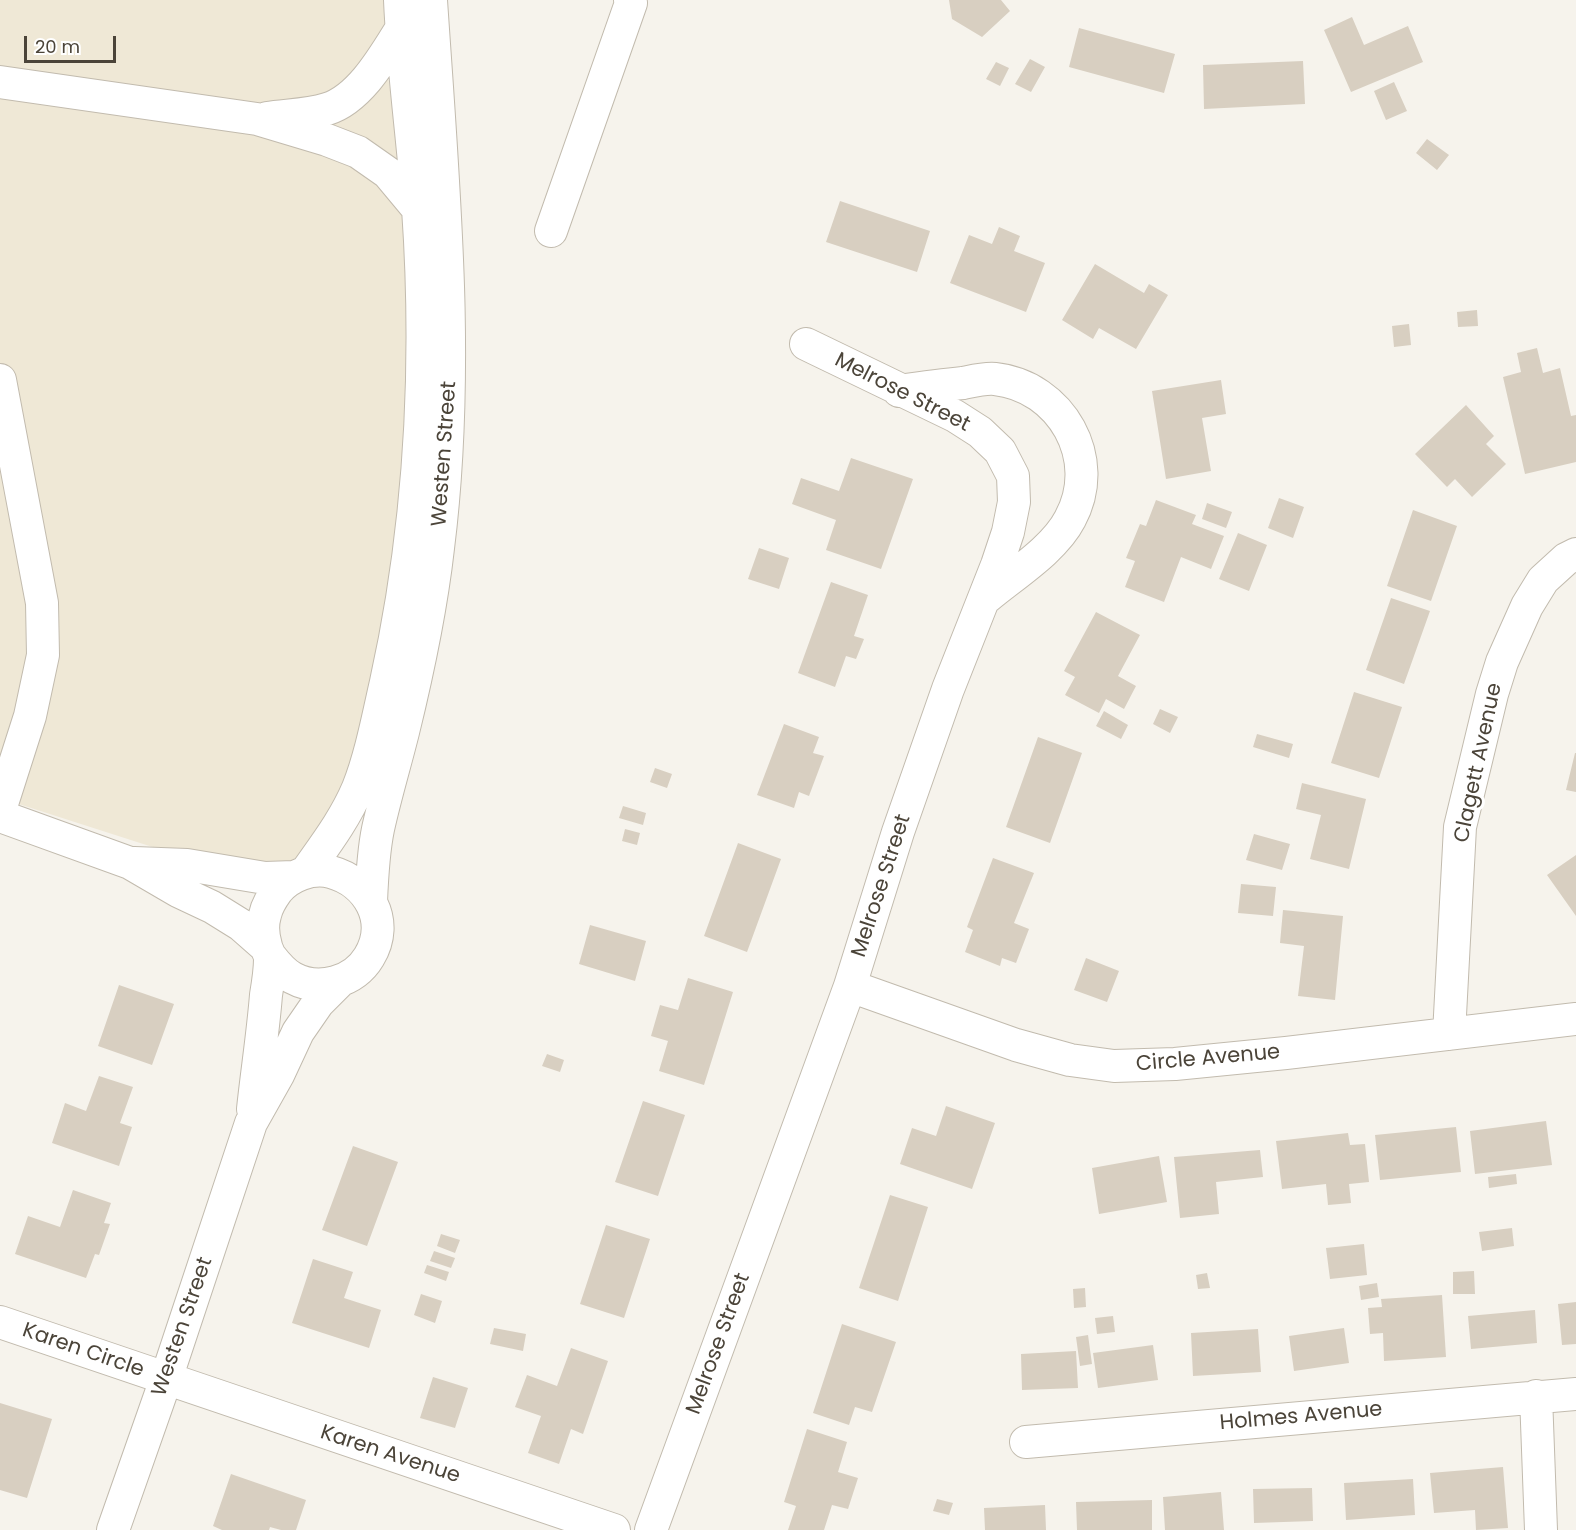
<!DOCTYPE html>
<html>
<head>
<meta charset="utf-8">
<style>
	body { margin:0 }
	#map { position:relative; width:1576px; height:1530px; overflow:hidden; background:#f6f3ec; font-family:Poppins,sans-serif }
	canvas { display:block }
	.scale { position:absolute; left:24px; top:36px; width:92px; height:27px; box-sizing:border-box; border:3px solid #4b4439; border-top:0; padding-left:8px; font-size:18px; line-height:21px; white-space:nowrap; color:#4b4439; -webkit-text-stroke:4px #fff; paint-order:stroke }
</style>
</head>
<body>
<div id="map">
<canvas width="1576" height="1530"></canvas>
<div class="scale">20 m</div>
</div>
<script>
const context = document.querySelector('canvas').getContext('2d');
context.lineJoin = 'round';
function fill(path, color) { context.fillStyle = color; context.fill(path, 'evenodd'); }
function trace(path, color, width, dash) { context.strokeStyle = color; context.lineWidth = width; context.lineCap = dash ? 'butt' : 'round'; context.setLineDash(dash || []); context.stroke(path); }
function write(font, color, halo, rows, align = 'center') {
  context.font = font + ' Poppins,sans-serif'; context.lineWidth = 6; context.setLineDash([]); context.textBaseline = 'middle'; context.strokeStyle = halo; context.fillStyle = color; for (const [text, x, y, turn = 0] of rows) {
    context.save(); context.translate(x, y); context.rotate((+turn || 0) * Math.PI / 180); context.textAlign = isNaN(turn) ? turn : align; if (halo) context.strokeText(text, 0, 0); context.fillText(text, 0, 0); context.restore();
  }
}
const education = new Path2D(`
	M0,0H388V76L407,203L414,329L396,611L333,827L282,872L193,860L0,798Z`);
const building = new Path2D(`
	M949,0H1001L1010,11L982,37L952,19Z
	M1352,17L1364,45L1408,26L1423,62L1351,92L1324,30Z
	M1079,28L1175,54L1164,93L1069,67Z
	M1030,59L1045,67L1031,92L1015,84Z
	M1303,61L1305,104L1204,109L1203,65Z
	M996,62L1009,68L1000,86L986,79Z
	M1394,82L1407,111L1386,120L1374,91Z
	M1427,139L1449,155L1437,170L1416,153Z
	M840,201L930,231L917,272L826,242Z
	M999,227L1020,236L1014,251L1045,263L1026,312L950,283L969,235L992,244Z
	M1095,264L1144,293L1149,284L1168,295L1136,349L1099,328L1093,339L1062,320Z
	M1477,310L1478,326L1458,327L1457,312Z
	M1409,324L1411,345L1394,347L1392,326Z
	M1537,348L1543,373L1560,368L1571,416L1576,415V462L1525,474L1503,377L1521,372L1517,353Z
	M1221,380L1226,414L1202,418L1211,471L1166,479L1152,391Z
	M1466,405L1494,436L1486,444L1506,464L1472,497L1455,479L1447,487L1415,454Z
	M851,458L913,479L881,569L826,550L836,520L792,504L801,478L839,491Z
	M1279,498L1304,507L1293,538L1268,528Z
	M1156,500L1196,515L1192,524L1224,536L1211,569L1181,557L1164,602L1125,587L1135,561L1126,558L1140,524L1146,526Z
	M1207,503L1232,512L1226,528L1202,519Z
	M1413,510L1457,526L1431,601L1387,586Z
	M1238,533L1267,545L1249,591L1219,579Z
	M759,548L789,558L779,589L748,579Z
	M831,582L868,595L854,636L864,639L856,659L846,656L835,687L798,673Z
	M1391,598L1430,611L1404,684L1366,670Z
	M1096,612L1140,635L1118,676L1136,686L1124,709L1106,699L1099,713L1065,695L1075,677L1064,671Z
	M1354,692L1402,707L1379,778L1331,763Z
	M1160,709L1178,717L1170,733L1153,724Z
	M1104,711L1128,725L1121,739L1096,726Z
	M784,724L819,737L813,753L824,756L809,796L799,792L794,808L757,795Z
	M1257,734L1293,744L1289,758L1253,747Z
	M1038,737L1082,753L1050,843L1006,827Z
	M1575,753H1576V792L1566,790Z
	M655,768L672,774L667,788L650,782Z
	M1302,783L1366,799L1349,869L1310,859L1321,815L1296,809Z
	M623,806L646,813L643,825L619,818Z
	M625,829L640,833L637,845L622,841Z
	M1254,834L1290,844L1282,870L1246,860Z
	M738,843L781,859L747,952L704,936Z
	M1576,855V916L1547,875Z
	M993,858L1034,873L1014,923L1029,929L1016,963L1002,958L1000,966L965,952L973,930L967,927Z
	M1241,884L1276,887L1273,916L1238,913Z
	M1283,910L1343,916L1335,1000L1298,996L1304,946L1280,943Z
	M590,925L646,941L635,981L579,964Z
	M1086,958L1119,971L1107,1002L1074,990Z
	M688,978L733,992L704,1085L659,1071L668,1041L651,1036L660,1005L678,1010Z
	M119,985L174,1004L152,1065L98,1046Z
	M547,1054L564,1060L560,1072L542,1066Z
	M99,1076L133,1087L120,1123L132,1127L119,1166L52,1143L65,1103L86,1111Z
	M643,1101L685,1115L658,1196L615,1182Z
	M946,1106L995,1123L972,1189L900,1164L912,1128L936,1136Z
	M1546,1121L1552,1165L1475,1174L1470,1131Z
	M1456,1127L1461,1172L1380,1180L1375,1135Z
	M1348,1133L1350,1145L1365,1144L1369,1182L1349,1184L1351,1203L1328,1205L1326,1184L1282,1189L1276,1141Z
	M353,1146L398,1162L367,1246L322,1230Z
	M1260,1150L1263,1177L1216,1182L1219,1214L1180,1218L1174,1157Z
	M1159,1156L1167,1202L1099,1214L1092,1168Z
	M1516,1174L1517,1184L1489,1188L1488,1177Z
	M73,1190L111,1203L104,1223L110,1224L99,1255L95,1254L86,1278L15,1254L28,1216L60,1227Z
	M890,1195L928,1207L898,1301L859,1288Z
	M606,1225L650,1239L624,1318L580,1304Z
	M1512,1228L1514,1246L1482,1251L1479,1232Z
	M441,1234L460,1240L455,1253L437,1246Z
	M1364,1244L1367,1275L1330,1279L1326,1248Z
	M434,1251L455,1258L451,1268L430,1261Z
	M313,1259L353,1272L344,1298L381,1310L369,1348L292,1323Z
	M427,1265L449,1272L446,1281L424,1273Z
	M1474,1271L1475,1294H1453V1272Z
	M1207,1273L1210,1288L1198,1289L1196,1275Z
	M1377,1283L1379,1297L1361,1300L1359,1286Z
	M1085,1288L1086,1307L1074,1308L1073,1289Z
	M421,1294L442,1301L435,1323L414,1315Z
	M1442,1295L1446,1357L1384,1361L1383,1333L1370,1334L1368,1308L1382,1307L1381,1299Z
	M1576,1302V1344L1562,1345L1558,1304Z
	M1535,1310L1537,1343L1471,1349L1468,1316Z
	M1113,1316L1115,1332L1097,1334L1095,1318Z
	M842,1324L896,1342L872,1412L855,1407L849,1425L813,1413Z
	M494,1328L526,1334L523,1351L490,1344Z
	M1344,1328L1349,1363L1294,1371L1289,1336Z
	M1258,1329L1261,1372L1193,1376L1191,1333Z
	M1088,1335L1092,1364L1080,1366L1076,1337Z
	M1153,1345L1158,1380L1098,1388L1093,1353Z
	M571,1348L608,1361L583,1434L571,1429L559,1464L528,1453L541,1416L515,1407L527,1375L557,1386Z
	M1076,1351L1078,1388L1022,1390L1021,1354Z
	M433,1377L468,1388L455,1428L420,1418Z
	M0,1403L52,1419L27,1498L0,1490Z
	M807,1429L847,1442L838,1472L858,1478L848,1509L832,1505L824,1530H788L796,1506L784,1502Z
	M1503,1467L1508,1528L1476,1530L1475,1510L1434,1513L1430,1473Z
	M231,1474L306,1500L296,1530H281L270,1527L269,1530H222L213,1526Z
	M1413,1479L1415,1515L1346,1520L1344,1483Z
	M1312,1488L1313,1521L1254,1523L1253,1489Z
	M1221,1492L1224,1530H1165L1163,1497Z
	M937,1499L953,1503L949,1515L933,1511Z
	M1152,1500V1530H1077L1076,1502Z
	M1045,1505L1046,1530H985L984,1508Z`);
const minor = new Path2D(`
	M0,82L257,119L327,140L358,152L388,173L418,209
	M267,118C286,115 308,115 327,109C360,99 384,56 401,29
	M551,231L631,3L630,0
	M0,380L42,603L43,655L30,716L0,810
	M899,391C920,388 942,385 963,383C973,381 985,378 995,379C1061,386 1103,459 1070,519C1054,550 1013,575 987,597
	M0,816L130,863L178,891L212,907L241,925L266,947
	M134,863L187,865L265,878L294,877
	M306,872C325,845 345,819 358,788C371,755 378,717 386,682C420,528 429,366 418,208C413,139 403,70 400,0
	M371,902C372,878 373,853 378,829C385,797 395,764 403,732C418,671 431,610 438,548C461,365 443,182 431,0
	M850,986L1016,1045L1070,1060L1114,1066L1175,1064L1286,1053L1576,1019
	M1449,1034L1460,827L1492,694L1502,662L1527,606L1543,580L1566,559L1576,554
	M253,1109C257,1071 263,1033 266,995C268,983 270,971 270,959C270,954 267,951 266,946C263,936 262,925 265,915C267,905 272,898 277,891C289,876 312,867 331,872C368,882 391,921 369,957C354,982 319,992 293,978C283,973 277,965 270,956
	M0,1322L614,1530
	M1536,1396L1541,1530
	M1026,1442L1576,1394
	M113,1530L166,1379L251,1123L278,1075L298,1032L318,1003L340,981
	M651,1530L850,986L898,832L948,689L997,565L1008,532L1014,502L1013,476L1000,451L980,432L955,416L806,344`);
const streetNames = [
	["Melrose Street",902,393,27],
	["Westen Street",445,454,-86],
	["Clagett Avenue",1479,763,-78],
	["Melrose Street",882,886,-72],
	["Circle Avenue",1208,1059,-5],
	["Westen Street",183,1327,-71],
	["Melrose Street",719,1344,-70],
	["Karen Circle",83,1351,19],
	["Holmes Avenue",1301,1417,-5],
	["Karen Avenue",390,1455,18]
];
fill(education, '#efe8d6');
fill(building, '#d8cfc1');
trace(minor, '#c2bbae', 34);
trace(minor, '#fff', 32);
write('21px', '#4b4439', '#fff', streetNames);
</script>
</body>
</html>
